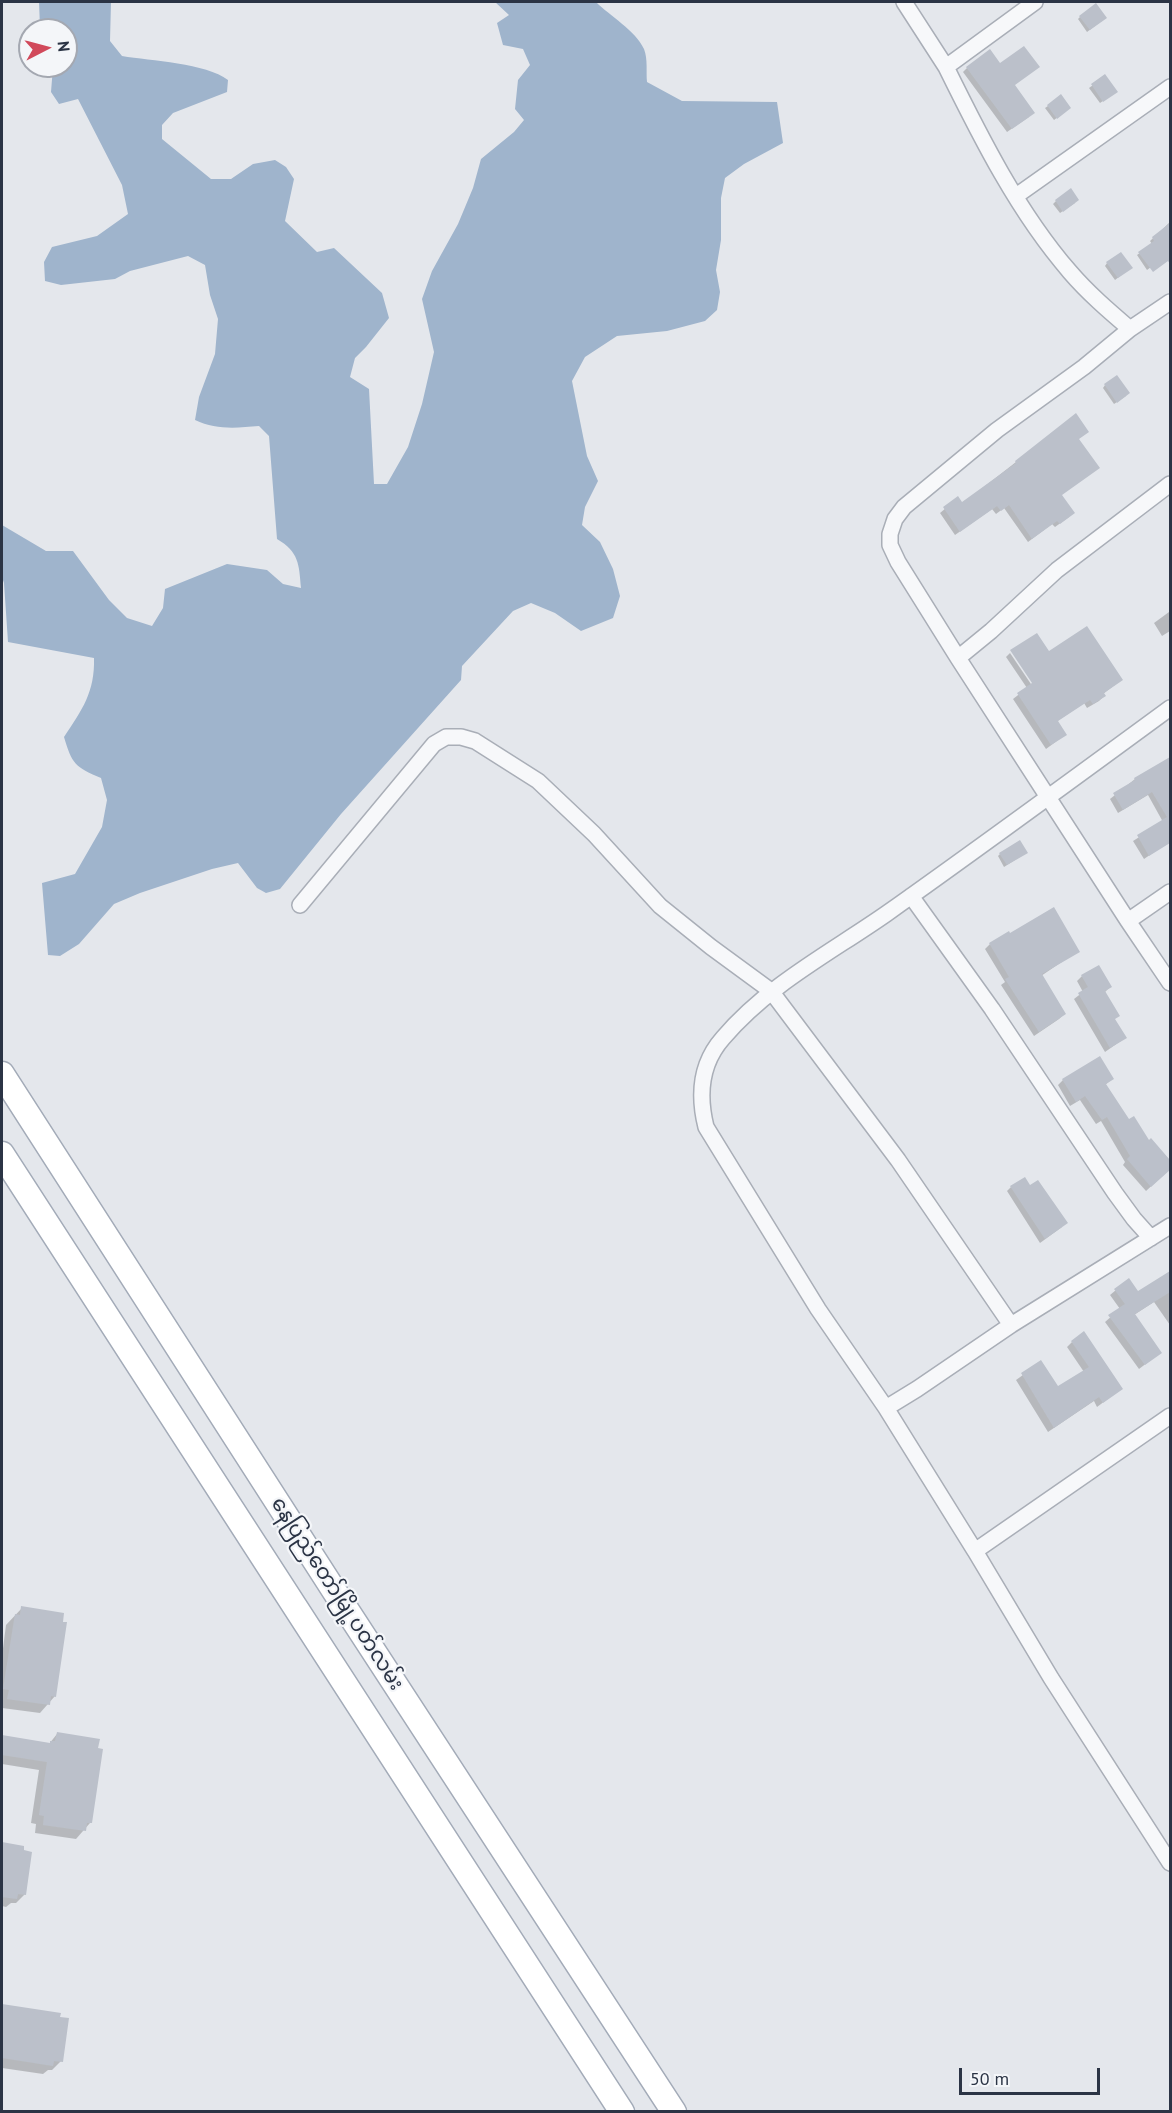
<!DOCTYPE html>
<html>
<head>
<meta charset="utf-8">
<style>
	body { margin:0 }
	#map { position:relative; width:1172px; height:2113px; overflow:hidden; background:#e4e7ec; font-family:"PT Sans",sans-serif }
	canvas { display:block }
	.frame { position:absolute; inset:0; border:3px solid #2b3445; pointer-events:none }
	.north { position:absolute; left:18px; top:18px; width:60px; height:60px; box-sizing:border-box; background:#f4f6f9; border:2px solid #a4a8b1; border-radius:50%; rotate:84deg; font-size:16px; font-weight:700; line-height:24px; text-align:center; color:#2b3445 }
	.north::after { content:''; display:block; margin:auto; width:21px; height:27px; background:#d1495b; clip-path:polygon(50% 0,100% 100%,50% 72%,0 100%) }
	.scale { position:absolute; left:959px; top:2068px; width:141px; height:27px; box-sizing:border-box; border:3px solid #2b3445; border-top:0; padding-left:8px; font-size:18px; line-height:21px; white-space:nowrap; color:#2b3445; -webkit-text-stroke:4px #f4f6f9; paint-order:stroke }
</style>
</head>
<body>
<div id="map">
<canvas width="1172" height="2113"></canvas>
<div class="frame"></div>
<div class="north">N</div>
<div class="scale">50 m</div>
</div>
<script>
const context = document.querySelector('canvas').getContext('2d');
context.lineJoin = 'round';
function fill(path, color) { context.fillStyle = color; context.fill(path, 'evenodd'); }
function trace(path, color, width, dash) { context.strokeStyle = color; context.lineWidth = width; context.lineCap = dash ? 'butt' : 'round'; context.setLineDash(dash || []); context.stroke(path); }
function write(font, color, halo, rows, align = 'center') {
  context.font = font + ' "PT Sans","Noto Sans Myanmar",sans-serif'; context.lineWidth = 4.5; context.setLineDash([]); context.textBaseline = 'middle'; context.strokeStyle = halo; context.fillStyle = color; for (const [text, x, y, turn = 0] of rows) {
    context.save(); context.translate(x, y); context.rotate((+turn || 0) * Math.PI / 180); context.textAlign = isNaN(turn) ? turn : align; if (halo) context.strokeText(text, 0, 0); context.fillText(text, 0, 0); context.restore();
  }
}
const water = new Path2D(`
	M39,2H111L110,41L122,56C151,61 206,63 228,80L227,92L173,113L162,125V139L211,179H231L253,164L275,160L286,167L294,179L285,221L317,252L334,248L382,293L389,318L366,347L355,358L350,377L369,389L374,484H387L408,447L422,404L434,352L422,299L432,271L458,224L473,188L481,159L514,132L524,120L515,109L518,80L530,65L523,49L503,45L497,23L509,15L495,2H596C610,16 635,30 644,49C648,59 646,72 647,82L682,101L777,102L783,143L744,164L725,178L721,198V240L716,270L720,292L717,310L705,321L667,331L617,336L585,357L572,381L587,456L598,481L585,507L582,525L600,542L613,569L620,596L613,618L581,631L555,613L531,603L513,611L462,666L461,680L341,814L280,889L266,893L257,888L238,863L212,869L140,893L114,904L79,944L60,956L48,955L42,883L75,874L102,827L107,800L101,778C75,767 72,764 64,737C82,710 95,692 94,658L8,642L4,583L2,577V525L46,551H73L109,600L127,618L152,626L163,608L165,589L227,564L267,570L283,584L301,588C299,564 299,552 277,539L269,436L259,426C236,428 216,430 195,420L199,397L215,354L218,319L210,295L205,265L188,256L130,271L115,279L61,285L45,281L44,262L52,247L97,236L128,214L122,185L78,99L59,104L51,92L53,67L66,66V64L74,62L71,37L66,36V30H47L40,27Z`);
const shadow = new Path2D(`
	M1080,17L1103,20L1087,32L1078,19Z
	M967,68L1013,86L1029,117L1007,132L963,72Z
	M1105,76L1113,94L1100,103L1089,88Z
	M1048,106L1067,110L1054,120L1045,108Z
	M1056,201L1075,203L1060,213L1053,204Z
	M1170,222V253L1147,270L1137,255L1152,244L1150,241Z
	M1107,263L1128,270L1115,280L1105,266Z
	M1105,385L1126,396L1114,404L1103,388Z
	M1078,440L1061,495L1069,517L1055,527L1052,524L1028,542L1004,508L996,514L992,509L955,535L940,513L958,498L962,504L1016,462Z
	M1169,612L1170,631L1162,636L1154,623Z
	M1010,653L1035,690L1049,653L1121,680L1103,694L1104,696L1099,701L1087,708L1084,703L1056,722L1065,735L1046,749L1013,699L1027,688L1006,657Z
	M1165,762L1170,770V832L1162,837L1166,844L1144,859L1133,841L1163,822L1148,795L1118,813L1110,799L1135,779Z
	M1000,854L1023,855L1004,867L998,856Z
	M990,944L1078,951L1041,976L1064,1014L1059,1019L1034,1036L1001,985L1005,982L985,949Z
	M1082,976L1110,987L1105,992L1114,1020L1125,1038L1105,1052L1074,999L1083,992L1077,981Z
	M1112,1079L1105,1085L1129,1121L1148,1142L1151,1140L1170,1162V1169L1146,1191L1123,1165L1125,1162L1101,1121L1096,1124L1080,1100L1070,1106L1058,1085L1063,1080Z
	M1011,1187L1062,1227L1040,1243L1007,1191Z
	M1170,1273V1325L1154,1302L1134,1315L1160,1353L1139,1369L1105,1322L1120,1309L1110,1295L1128,1280L1138,1293Z
	M1072,1342L1121,1389L1097,1407L1094,1401L1048,1432L1016,1380L1041,1362L1057,1389L1084,1372L1067,1347Z
	M22,1608L55,1696L40,1713L2,1708V1656L6,1625Z
	M57,1734L90,1823L76,1839L35,1833L36,1824L31,1823L39,1770L2,1764V1736L49,1744Z
	M2,1844L23,1847L25,1894L16,1903H11L6,1907L2,1906Z
	M2,2006L59,2014L61,2061L52,2070H48L43,2074L2,2068Z`);
const building = new Path2D(`
	M1096,3L1107,18L1090,30L1079,16Z
	M1024,46L1040,67L1015,85L1035,113L1012,129L966,67L990,49L1000,63Z
	M1105,74L1118,92L1103,102L1091,84Z
	M1061,94L1071,108L1057,119L1047,105Z
	M1071,188L1079,200L1063,212L1055,200Z
	M1170,223V264L1168,261L1153,272L1138,252L1154,241L1152,237Z
	M1121,252L1133,268L1118,278L1106,262Z
	M1117,375L1130,393L1117,403L1104,384Z
	M1076,413L1089,432L1079,439L1100,468L1062,495L1075,513L1060,524L1057,521L1032,539L1009,505L1001,511L997,506L960,532L943,507L958,496L962,502L1016,463L1015,461Z
	M1087,626L1123,680L1104,693L1106,696L1093,704L1090,700L1058,721L1067,735L1051,745L1017,693L1032,683L1010,650L1037,633L1049,651Z
	M1170,757V843L1149,856L1137,835L1167,817L1152,792L1123,810L1113,793L1135,780L1134,778Z
	M1020,840L1028,853L1007,865L999,853Z
	M1054,907L1080,952L1042,974L1066,1014L1039,1032L1005,979L1009,977L989,943L1009,931L1010,933Z
	M1099,965L1112,987L1105,991L1120,1016L1115,1019L1127,1038L1110,1048L1078,993L1088,987L1081,975Z
	M1100,1056L1114,1079L1106,1084L1129,1119L1134,1116L1149,1140L1151,1138L1170,1160V1170L1151,1187L1127,1159L1130,1156L1107,1117L1102,1120L1085,1096L1076,1102L1062,1079Z
	M1025,1177L1030,1185L1038,1180L1068,1223L1045,1239L1010,1186Z
	M1170,1271V1292L1135,1314L1162,1353L1145,1365L1108,1315L1125,1304L1114,1289L1129,1278L1138,1291Z
	M1084,1331L1123,1389L1103,1403L1099,1397L1054,1428L1021,1373L1041,1360L1058,1386L1089,1367L1071,1341Z
	M21,1606L64,1613L63,1622H67L56,1697L51,1696L50,1705L7,1699L9,1690L3,1689L15,1614L20,1615Z
	M57,1732L100,1739L98,1748L103,1749L92,1823H87L86,1831L43,1825L44,1816L39,1815L47,1762L2,1755V1735L50,1743V1741H55Z
	M2,1842L24,1846V1850L32,1852L26,1895L18,1894L17,1899L2,1897Z
	M2,2004L61,2013L60,2017L69,2018L63,2062L54,2061L53,2066L2,2058Z`);
const minor = new Path2D(`
	M904,2L946,67
	M1035,2L946,67C981,138 1018,212 1070,272C1088,293 1109,311 1130,329
	M1016,196L1170,87
	M1170,302L1130,329L1084,367L997,430L904,507L895,519L890,534V545L898,562L958,658L1128,921L1170,983
	M958,658L991,631L1057,570L1170,484
	M911,896L992,1009L1115,1193L1134,1219L1151,1238
	M300,905L434,744L446,737H461L475,741L538,781L594,834L660,906L711,947L771,991L898,1160L1011,1325
	M1128,921L1170,892
	M886,1408L917,1389L1011,1325L1170,1226
	M1170,1416L975,1551L1051,1678L1170,1863
	M975,1551L886,1408L818,1309L706,1127C698,1095 700,1064 723,1038C768,985 830,953 886,914C982,846 1076,777 1170,708`);
const primary = new Path2D(`
	M2,1074L335,1592L674,2112
	M2,1154L622,2112`);
const streetNames = [
	["နေပြည်တော်မြို့ပတ်လမ်း",337,1594,57]
];
fill(water, '#9fb4cc');
fill(shadow, '#0003');
fill(building, '#bbc0ca');
trace(minor, '#a9aeb7', 18);
trace(primary, '#a3abb8', 27);
trace(minor, '#f7f8fa', 15);
trace(primary, '#fff', 24);
write('21px', '#2b3445', '#f4f6f9', streetNames);
</script>
</body>
</html>
